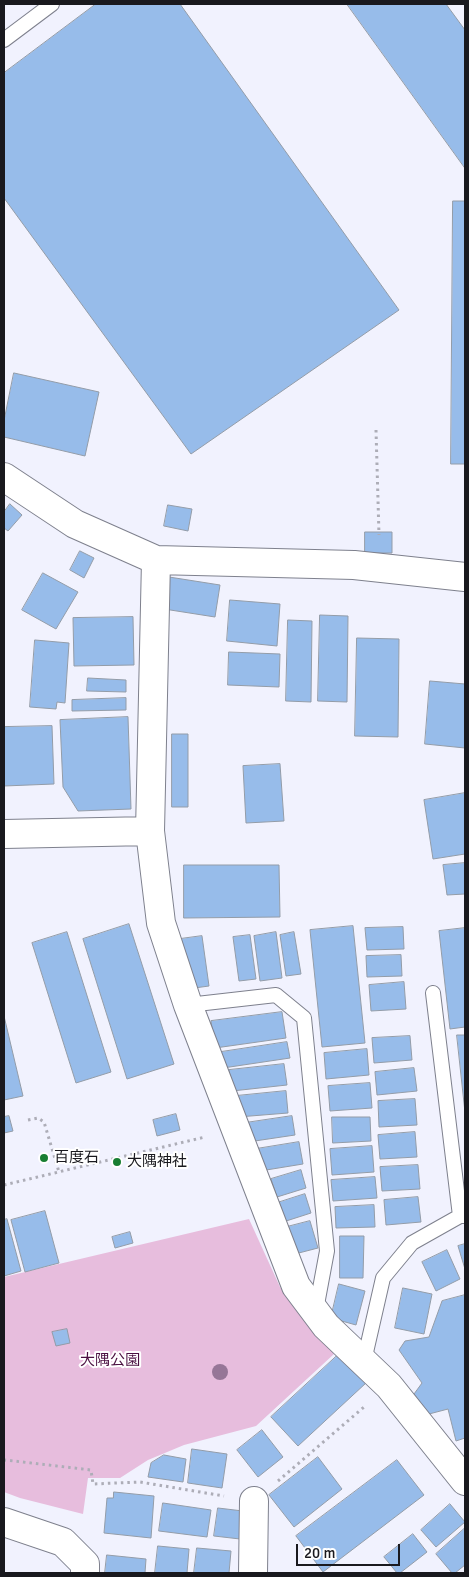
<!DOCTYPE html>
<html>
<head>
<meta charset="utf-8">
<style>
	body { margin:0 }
	#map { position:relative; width:469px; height:1577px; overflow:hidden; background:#f1f2fe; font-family:Signika,sans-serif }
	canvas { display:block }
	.frame { position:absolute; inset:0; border:5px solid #19191e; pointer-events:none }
	.scale { position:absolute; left:296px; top:1544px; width:104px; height:22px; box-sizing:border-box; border:2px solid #19191e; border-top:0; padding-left:6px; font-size:15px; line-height:18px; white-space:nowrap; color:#19191e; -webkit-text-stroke:4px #fff; paint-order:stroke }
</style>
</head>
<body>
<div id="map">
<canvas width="469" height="1577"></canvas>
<div class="frame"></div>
<div class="scale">20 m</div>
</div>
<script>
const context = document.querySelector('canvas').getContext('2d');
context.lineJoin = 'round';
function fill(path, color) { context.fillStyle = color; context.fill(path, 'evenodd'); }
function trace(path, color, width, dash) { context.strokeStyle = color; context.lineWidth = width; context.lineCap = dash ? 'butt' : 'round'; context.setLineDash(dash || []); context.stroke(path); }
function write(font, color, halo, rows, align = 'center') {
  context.font = font + ' Signika,"Noto Sans JP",sans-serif'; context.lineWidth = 4; context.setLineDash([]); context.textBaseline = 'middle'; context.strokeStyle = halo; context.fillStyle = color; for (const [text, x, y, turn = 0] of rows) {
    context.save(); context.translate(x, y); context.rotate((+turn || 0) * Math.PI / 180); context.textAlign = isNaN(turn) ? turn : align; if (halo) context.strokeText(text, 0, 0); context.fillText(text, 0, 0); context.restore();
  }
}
const green = new Path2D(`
	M249,1219L280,1287L334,1354L256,1426L184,1445L148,1460L120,1478H88L83,1514L20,1498L4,1492V1277Z`);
const building = new Path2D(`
	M96,4H180L399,310L191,454L4,198V73Z
	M347,4H446L465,30V168Z
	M453,201H465V464H451Z
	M14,373L99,392L85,456L4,437V421Z
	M10,504L22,515L8,531L4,528V512Z
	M168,505L192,509L188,531L164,526Z
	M365,532H392V553H365Z
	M80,551L94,558L84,578L70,570Z
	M43,573L78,592L56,629L22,610Z
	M169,577L220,585L215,617L164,609Z
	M230,600L280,604L277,646L227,641Z
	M320,615L348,616L347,702L318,701Z
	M133,617L134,665L74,666L73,618Z
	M288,620L312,621L311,702L286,701Z
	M357,638L399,639L398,737L355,736Z
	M35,640L69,643L65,703L57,702L56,709L30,707Z
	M229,652L280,654L279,687L228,685Z
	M88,678L126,680V692L87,691Z
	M430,681L465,684V748L425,744Z
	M126,698V710L72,711V700Z
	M128,717L131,809L78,811L63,787L60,720Z
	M52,726L54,784L4,786V727Z
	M172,734H188V807H172Z
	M280,764L284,821L246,823L243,766Z
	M465,793V854L433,859L424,800Z
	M465,863V894L447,895L443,865Z
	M184,865H279L280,917L184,918Z
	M129,924L174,1064L127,1079L83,939Z
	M353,926L365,1043L322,1047L310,930Z
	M403,927L404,949L367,950L365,928Z
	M465,928V1027L450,1029L439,931Z
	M67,932L111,1072L76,1083L32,943Z
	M276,932L282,978L260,981L254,936Z
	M294,932L301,974L286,976L280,935Z
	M250,935L256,979L239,981L233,937Z
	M202,936L209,986L187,989L180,939Z
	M401,955L402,976L367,977L366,956Z
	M404,982L406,1009L371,1011L369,985Z
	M282,1012L286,1038L215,1048L211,1021Z
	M4,1016L23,1096L4,1100Z
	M457,1035H465V1112Z
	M410,1036L412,1060L374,1063L372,1038Z
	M287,1042L290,1058L223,1068L221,1052Z
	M367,1049L369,1075L326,1079L324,1053Z
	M284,1064L287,1085L232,1091L229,1070Z
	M414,1068L417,1091L377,1095L375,1072Z
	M370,1083L372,1108L330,1111L328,1086Z
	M286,1091L288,1113L238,1117L236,1096Z
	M415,1099L417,1125L379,1127L378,1101Z
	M176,1114L180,1130L157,1136L153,1120Z
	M9,1116L13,1131L4,1133V1117Z
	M292,1116L295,1135L248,1142L245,1123Z
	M332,1117H370L371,1141L333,1143Z
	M415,1132L417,1157L380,1159L378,1135Z
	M299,1142L303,1164L260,1171L256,1149Z
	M372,1146L374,1172L332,1175L330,1149Z
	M418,1165L420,1189L382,1191L380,1167Z
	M301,1170L306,1188L277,1197L271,1179Z
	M375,1177L377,1198L333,1201L331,1180Z
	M305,1194L311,1213L283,1222L277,1203Z
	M418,1197L421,1222L386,1225L384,1200Z
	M374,1205L375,1227L336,1228L335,1207Z
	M45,1211L59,1263L25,1272L11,1220Z
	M7,1219L21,1271L4,1276V1220Z
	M310,1221L318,1248L291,1255L283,1228Z
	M130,1232L133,1243L115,1248L112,1237Z
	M340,1236H364L363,1278H340Z
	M465,1244V1269L458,1246Z
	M447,1250L460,1279L436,1291L422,1262Z
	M339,1284L365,1291L356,1325L331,1318Z
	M403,1288L432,1294L424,1334L395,1328Z
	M465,1295V1438L456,1441L448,1409L429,1414L414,1394L422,1383L399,1350L405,1341L429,1337L442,1301Z
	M67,1329L70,1343L56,1346L52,1332Z
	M339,1354L366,1383L298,1446L271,1417Z
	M262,1430L283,1457L258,1477L237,1450Z
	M192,1449L227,1454L222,1488L188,1483Z
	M164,1455L186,1459L183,1482L148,1477L151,1463Z
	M318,1457L342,1489L294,1527L269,1495Z
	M397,1460L424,1495L323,1572L296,1536Z
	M114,1492L154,1496L151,1538L104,1533L107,1498H113Z
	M163,1503L211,1510L207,1537L159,1531Z
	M450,1504L465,1522L436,1547L421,1530Z
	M218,1508L243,1511L240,1539L214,1536Z
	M465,1528V1565L455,1573H452L436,1554Z
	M413,1534L427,1552L400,1573H397L384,1557Z
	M158,1546L189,1549L187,1573H155Z
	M197,1548L231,1551L229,1573H194Z
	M107,1555L146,1559L145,1573H105Z`);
const path = new Path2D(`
	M376,430L379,535
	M28,1120L38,1118L44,1122L59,1172
	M4,1185L205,1137
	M4,1461L5,1460L91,1470L93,1484L140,1482L224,1496
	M278,1481L364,1407`);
const lane = new Path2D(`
	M4,40L52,4
	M433,993L460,1216
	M188,1005L276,995L304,1018L327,1251L316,1310
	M364,1361L383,1278L412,1243L460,1216H465`);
const street = new Path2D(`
	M4,477L75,524L156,560L354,565L465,577
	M156,560L150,831L161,923L188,1005L296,1286L326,1326L389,1386L465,1481
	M4,834L150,831
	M253,1573L254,1501`);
const secondary = new Path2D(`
	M4,1522L63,1542L85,1564V1573`);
const trees = [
	[220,1372]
];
const markers = [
	[44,1158,5,"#187e32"],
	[117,1162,5,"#187e32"]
];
const poiNames = [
	["百度石",54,1158],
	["大隅神社",127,1162]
];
const parkNames = [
	["大隅公園",110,1361]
];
fill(green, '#e7bddd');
fill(building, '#97bcea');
trace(building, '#939ca8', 1);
trace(lane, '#7e808d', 16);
trace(street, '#7e808d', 30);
trace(secondary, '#7e808d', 30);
trace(path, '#adadb7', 3, [2.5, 4]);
trace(lane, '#fff', 14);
trace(street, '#fff', 28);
trace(secondary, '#fff', 28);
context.fillStyle = '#967697';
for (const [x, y] of trees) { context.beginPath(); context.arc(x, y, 8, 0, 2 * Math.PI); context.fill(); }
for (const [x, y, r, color] of markers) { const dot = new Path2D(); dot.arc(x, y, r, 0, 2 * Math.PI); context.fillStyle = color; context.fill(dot); trace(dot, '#fff', 2); }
write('15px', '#19191e', '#fff', poiNames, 'left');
write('15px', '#4b1142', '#fff', parkNames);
</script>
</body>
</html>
